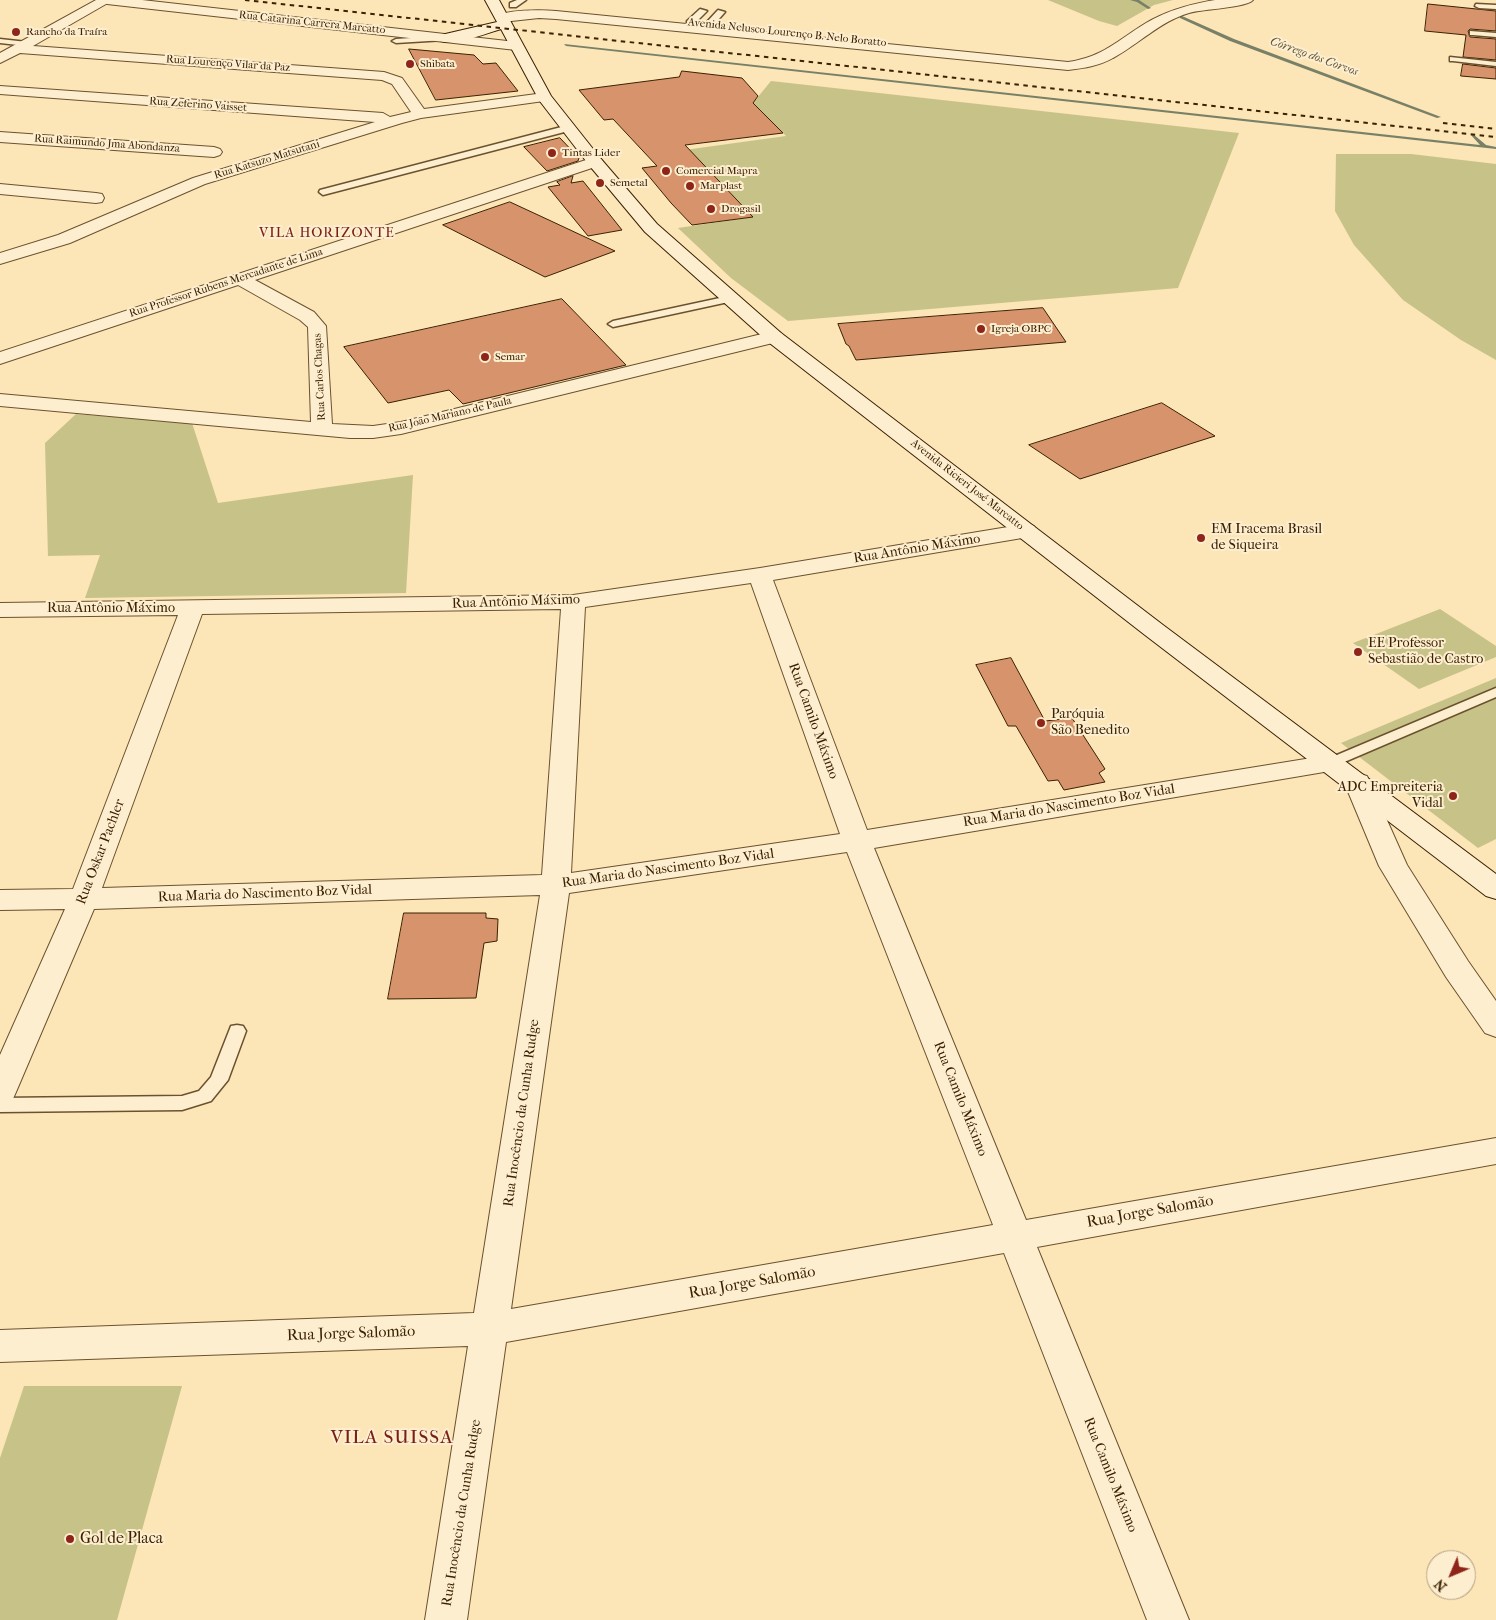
<!DOCTYPE html>
<html>
<head>
<meta charset="utf-8">
<style>
	body { margin:0 }
	#map { position:relative; width:1496px; height:1620px; overflow:hidden; background:#fce5b6; font-family:"IM FELL French Canon",serif }
	canvas { display:block }
	.north { position:absolute; left:1426px; top:1550px; width:50px; height:50px; box-sizing:border-box; background:#fdeed0; border:1px solid #af9c7d; border-radius:50%; rotate:225deg; font-size:14px; font-weight:700; line-height:20px; text-align:center; color:#3b2101 }
	.north::after { content:''; display:block; margin:auto; width:18px; height:22px; background:#8f2418; clip-path:polygon(50% 0,100% 100%,50% 72%,0 100%) }
</style>
</head>
<body>
<div id="map">
<canvas width="1496" height="1620"></canvas>
<div class="north">N</div>
</div>
<script>
const context = document.querySelector('canvas').getContext('2d');
context.lineJoin = 'round';
function fill(path, color) { context.fillStyle = color; context.fill(path, 'evenodd'); }
function trace(path, color, width, dash) { context.strokeStyle = color; context.lineWidth = width; context.lineCap = dash ? 'butt' : 'round'; context.setLineDash(dash || []); context.stroke(path); }
function write(font, color, halo, rows, align = 'center') {
  context.font = font + ' "IM FELL French Canon",serif'; context.lineWidth = 4; context.setLineDash([]); context.textBaseline = 'middle'; context.strokeStyle = halo; context.fillStyle = color; for (const [text, x, y, turn = 0] of rows) {
    context.save(); context.translate(x, y); context.rotate((+turn || 0) * Math.PI / 180); context.textAlign = isNaN(turn) ? turn : align; if (halo) context.strokeText(text, 0, 0); context.fillText(text, 0, 0); context.restore();
  }
}
const green = new Path2D(`
	M1048,0H1173L1154,5L1117,26L1099,21Z
	M771,81L1239,133L1178,288L788,321L731,278L678,228L753,217L710,171L689,174L670,152L786,136L753,103Z
	M1336,154H1411L1496,164V360L1461,340L1403,300L1354,245L1335,211Z
	M76,414L192,423L218,503L413,475L406,593L85,598L100,555L48,556L45,443Z
	M1440,609L1496,646V657L1419,689L1353,643Z
	M1496,678V839L1478,848L1341,743Z
	M24,1386H182L117,1620H0V1458Z`);
const stream = new Path2D(`
	M1130,0H1139L1151,8L1148,9L1137,2Z
	M1180,16H1182L1234,39L1441,117L1437,118L1230,41L1180,18Z
	M564,44L1480,145L1471,135L1473,134L1486,145L1496,147V149L566,46Z`);
const building = new Path2D(`
	M1428,4L1496,11V31L1470,29L1468,31L1470,37L1496,39V60L1463,57L1466,35L1425,31Z
	M409,49L474,55L483,64L496,63L518,91L436,100Z
	M1463,64L1496,68V79L1461,76Z
	M682,71L742,78L758,96L753,103L783,133L685,145L753,217L692,225L671,203L642,168L657,166L613,119L604,120L579,90L679,77Z
	M560,138L579,158L578,161L547,171L524,147Z
	M573,176L571,183L583,181L622,230L588,236L548,187L560,185L557,182Z
	M510,202L551,221L615,251L545,277L443,225Z
	M562,299L626,365L463,404L449,390L388,403L344,347Z
	M1043,308L1066,342L856,360L849,346L846,344L838,324Z
	M1162,403L1215,436L1080,479L1029,445Z
	M1011,658L1045,721L1072,718L1105,769L1099,773L1105,782L1064,790L1058,780L1048,781L1016,726H1008L976,665Z
	M404,913H486V918L498,919L497,941L484,943L476,998L388,999Z`);
const service = new Path2D(`
	M517,0H526L516,7H510V3Z
	M1476,4L1496,5V9L1479,8L1475,6Z
	M700,9L707,11L693,25H687V21Z
	M718,10L725,12L711,28H705V24Z
	M1470,31L1496,33V37L1473,35H1470Z
	M442,36H445V40L396,43L392,41L396,39Z
	M0,39L27,42L31,44L27,46L0,43Z
	M1450,57L1496,62V66L1453,61H1450Z
	M569,125L572,126V130L323,195L319,192L320,190Z
	M729,296L734,299L733,301L613,327L608,324L613,321Z
	M1496,688V697L1335,766H1325L1323,763L1325,760Z
	M237,1025L243,1026L246,1031L228,1080L211,1101L182,1110L0,1112V1098L182,1096L199,1091L211,1077L231,1026Z`);
const minor = new Path2D(`
	M96,0H113L33,46L384,72L402,78L424,109L544,93L549,94L551,97L549,100L544,101L421,118L402,123L205,184L70,243L0,264V253L58,235L193,178L375,122L0,94V86L383,113L390,117L411,112L392,84L382,80L20,53L0,63V53Z
	M1215,0H1253C1246,8 1202,9 1189,13C1159,22 1139,44 1113,58C1099,66 1084,68 1068,70L556,19L539,18L502,22L495,18C503,9 543,10 556,11L1068,62C1103,57 1118,40 1146,23C1168,10 1191,4 1215,0Z
	M0,132L214,147L220,149L222,152L220,155L214,157L0,142Z
	M595,157L601,159L603,162L601,165L255,280L314,312L326,326L332,424L373,426L401,422L774,331L781,333L784,337L781,341L401,434L373,438H350L0,406V394L311,422L308,327L300,320L238,285L0,364V352Z
	M0,184L96,193L102,194L104,198L102,202L96,203L0,194Z
	M1026,524L1034,526L1037,531L1034,536L773,580L867,830L1330,755L1339,757L1343,763L1339,769L1330,771L874,848L1026,1220L1496,1138V1164L1037,1247L1189,1620H1147L1004,1253L506,1342L467,1620H425L468,1346L0,1362V1330L474,1313L540,895L94,909L16,1092L12,1101L0,1105V1055L65,909L0,910V890L73,889L178,615L0,617V603L573,595L760,568ZM751,583L840,834L571,873L585,607ZM561,609L542,875L102,888L202,614ZM847,852L993,1225L511,1309L569,893Z
	M1357,773L1367,776L1370,782L1407,865L1468,961L1496,1001V1037L1485,1033L1446,977L1379,866L1344,782L1347,776Z`);
const tertiary = new Path2D(`
	M100,0H142L516,42L523,46L516,50L107,4Z`);
const secondary = new Path2D(`
	M485,0H499L551,96L601,159L657,224L781,333L1163,625L1496,874V899L1486,896L1145,635L767,341L645,232L589,165L539,100L501,29C485,34 457,45 441,41L439,38L441,35L497,22Z`);
const rail = new Path2D(`
	M245,0L1496,137
	M1443,123L1496,129`);
const markers = [
	[16,32,5,"#8f2418"],
	[410,64,5,"#8f2418"],
	[552,153,5,"#8f2418"],
	[666,171,5,"#8f2418"],
	[600,183,5,"#8f2418"],
	[690,186,5,"#8f2418"],
	[711,209,5,"#8f2418"],
	[981,329,5,"#8f2418"],
	[485,357,5,"#8f2418"],
	[1201,538,5,"#8f2418"],
	[1358,652,5,"#8f2418"],
	[1041,723,5,"#8f2418"],
	[1453,796,5,"#8f2418"],
	[70,1539,5,"#8f2418"]
];
const farStreetnames = [
	["Rua Catarina Carrera Marcatto",312,23,6],
	["Avenida Nelusco Lourenço B. Nelo Boratto",787,33,6],
	["Rua Lourenço Vilar da Paz",228,64,4],
	["Rua Zeferino Vaisset",198,105,4],
	["Rua Raimundo Jma Abondanza",107,144,4],
	["Rua Katsuzo Matsutani",267,160,-17],
	["Rua Professor Rubens Mercadante de Lima",226,283,-18],
	["Rua Carlos Chagas",320,377,-93],
	["Rua João Mariano de Paula",450,415,-13],
	["Avenida Ricieri José Marcatto",967,485,38]
];
const farPoinames = [
	["Rancho da Traíra",26,32],
	["Shibata",420,64],
	["Tintas Lider",562,153],
	["Comercial Mapra",676,171],
	["Semetal",610,183],
	["Marplast",700,186],
	["Drogasil",721,209],
	["Igreja OBPC",991,329],
	["Semar",495,357]
];
const farWaternames = [
	["Córrego dos Corvos",1314,57,20]
];
const farQuarternames = [
	["VILA HORIZONTE",327,234]
];
const poiNames = [
	["EM Iracema Brasil",1211,530],
	["de Siqueira",1211,546],
	["EE Professor",1368,644],
	["Sebastião de Castro",1368,660],
	["Paróquia",1051,715],
	["São Benedito",1051,731],
	["ADC Empreiteria",1443,788,"right"],
	["Vidal",1443,804,"right"]
];
const streetNames = [
	["Rua Antônio Máximo",917,549,-9],
	["Rua Antônio Máximo",516,602,-2],
	["Rua Antônio Máximo",111,609],
	["Rua Camilo Máximo",813,721,70],
	["Rua Maria do Nascimento Boz Vidal",1069,806,-9],
	["Rua Oskar Pachler",101,852,-69],
	["Rua Maria do Nascimento Boz Vidal",668,869,-8],
	["Rua Maria do Nascimento Boz Vidal",265,894,-2],
	["Rua Camilo Máximo",960,1099,68],
	["Rua Inocêncio da Cunha Rudge",522,1113,-82],
	["Rua Camilo Máximo",1110,1475,68],
	["Rua Inocêncio da Cunha Rudge",462,1513,-81]
];
const nearStreetnames = [
	["Rua Jorge Salomão",1150,1212,-10],
	["Rua Jorge Salomão",752,1283,-10],
	["Rua Jorge Salomão",351,1334,-2]
];
const nearPoinames = [
	["Gol de Placa",80,1539]
];
const nearQuarternames = [
	["VILA SUISSA",392,1438]
];
fill(green, '#c7c288');
fill(stream, '#788067');
fill(building, '#d6936c');
trace(building, '#3b2101', 1);
trace(service, '#6b522e', 3);
trace(minor, '#6b522e', 2);
trace(tertiary, '#6b522e', 2);
trace(secondary, '#3b2101', 2);
fill(service, '#fdeed0');
fill(minor, '#fdeed0');
fill(tertiary, '#fdeed0');
fill(secondary, '#fdeed0');
trace(rail, '#3b2101', 2, [4.5, 4.5]);
for (const [x, y, r, color] of markers) { const dot = new Path2D(); dot.arc(x, y, r, 0, 2 * Math.PI); context.fillStyle = color; context.fill(dot); trace(dot, '#fdeed0', 2); }
write('11px', '#3b2101', '#fdeed0', farStreetnames);
write('11px', '#3b2101', '#fdeed0', farPoinames, 'left');
write('italic 12px', '#595034', '#fdeed0', farWaternames);
context.letterSpacing = '1px';
write('14px', '#7a1f14', '#fdeed0', farQuarternames);
context.letterSpacing = '0px';
write('14px', '#3b2101', '#fdeed0', poiNames, 'left');
write('14px', '#3b2101', '#fdeed0', streetNames);
write('16px', '#3b2101', '#fdeed0', nearStreetnames);
write('16px', '#3b2101', '#fdeed0', nearPoinames, 'left');
context.letterSpacing = '1px';
write('19px', '#7a1f14', '#fdeed0', nearQuarternames);
context.letterSpacing = '0px';
</script>
</body>
</html>
